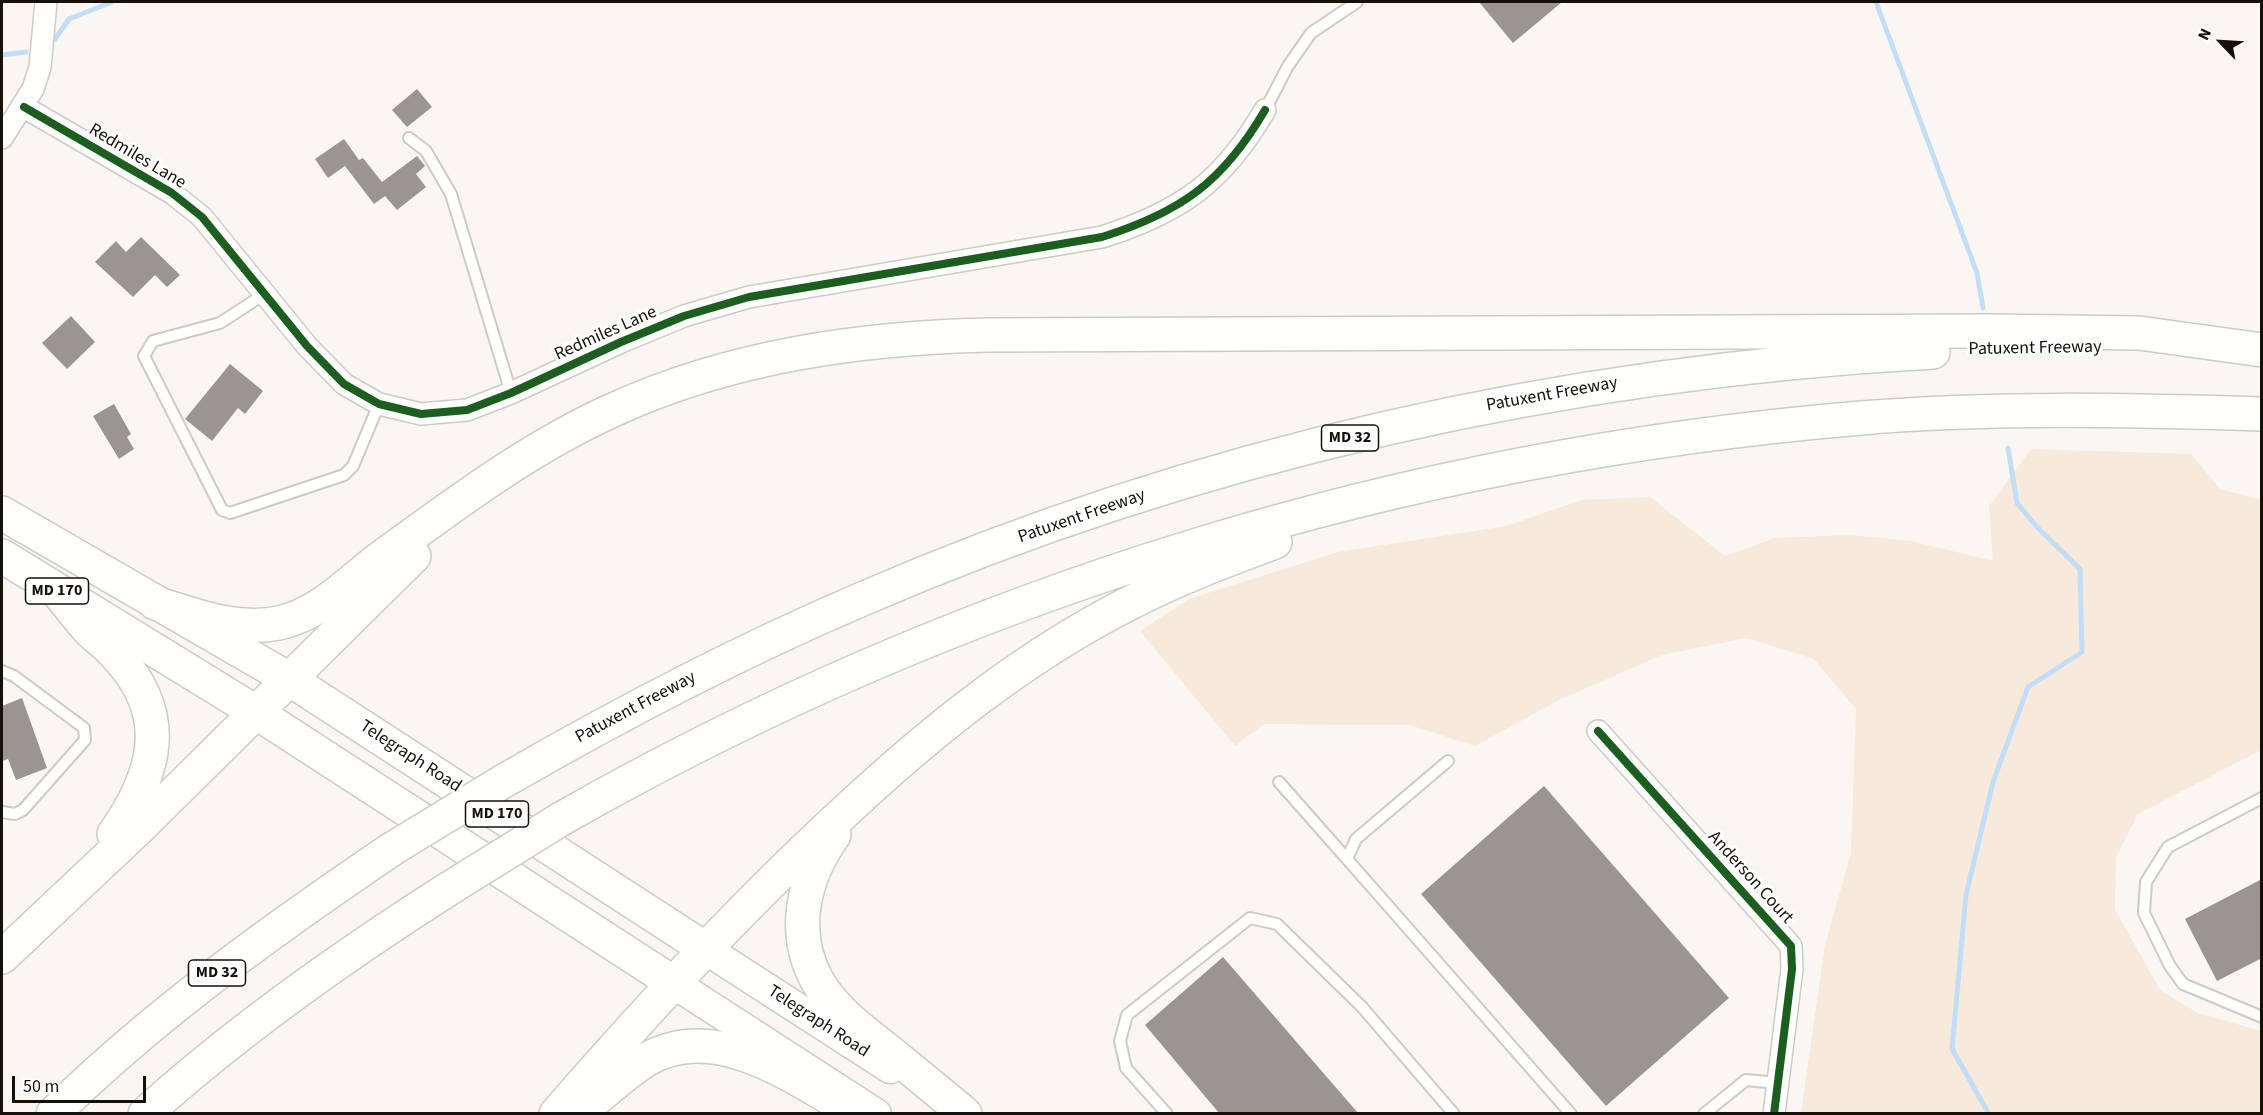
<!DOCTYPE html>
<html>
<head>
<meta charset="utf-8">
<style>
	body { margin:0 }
	#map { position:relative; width:2263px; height:1115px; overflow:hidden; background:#faf6f2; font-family:"Source Sans 3",sans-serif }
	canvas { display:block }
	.frame { position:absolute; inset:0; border:3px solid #16100b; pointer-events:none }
	.north { position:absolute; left:2191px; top:12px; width:60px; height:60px; -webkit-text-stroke:4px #fff; paint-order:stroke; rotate:295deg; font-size:16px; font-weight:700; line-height:24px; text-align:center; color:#16100b }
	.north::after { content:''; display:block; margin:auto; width:21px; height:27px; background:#16100b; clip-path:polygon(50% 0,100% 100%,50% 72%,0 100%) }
	.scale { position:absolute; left:12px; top:1076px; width:134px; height:27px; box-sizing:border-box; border:3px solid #16100b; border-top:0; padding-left:8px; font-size:18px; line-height:21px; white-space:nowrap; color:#16100b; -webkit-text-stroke:4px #fff; paint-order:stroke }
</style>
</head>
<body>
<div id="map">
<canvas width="2263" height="1115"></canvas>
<div class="frame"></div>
<div class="north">N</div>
<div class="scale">50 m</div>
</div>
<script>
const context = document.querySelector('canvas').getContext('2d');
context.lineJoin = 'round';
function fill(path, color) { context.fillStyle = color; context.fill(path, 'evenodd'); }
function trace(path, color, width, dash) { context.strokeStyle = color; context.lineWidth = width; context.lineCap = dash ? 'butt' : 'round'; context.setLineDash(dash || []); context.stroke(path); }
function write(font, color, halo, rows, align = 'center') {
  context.font = font + ' "Source Sans 3",sans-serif'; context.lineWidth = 6; context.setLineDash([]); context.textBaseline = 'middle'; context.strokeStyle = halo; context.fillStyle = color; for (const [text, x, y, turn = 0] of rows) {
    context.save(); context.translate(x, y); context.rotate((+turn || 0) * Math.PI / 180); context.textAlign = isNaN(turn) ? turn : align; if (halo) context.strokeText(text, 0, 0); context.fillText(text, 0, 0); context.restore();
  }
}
const green = new Path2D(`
	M2031,449L2191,454L2220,489L2261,500V750L2138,814L2116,857L2115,909L2160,990L2198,1013L2261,1031V1113H1801L1825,945L1851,853L1856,709L1814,659L1747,638L1662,655L1559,700L1475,746L1410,725L1264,724L1235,746L1140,631L1189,599L1338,552L1507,526L1581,500L1650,497L1725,556L1775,538L1850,535L1911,541L1993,561L1989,506Z`);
const stream = new Path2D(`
	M1876,2L1977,273L1983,308
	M55,39L69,19L112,2
	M2,55L26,52
	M1989,1114L1952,1049L1966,895L1993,782L2028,687L2082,652L2080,569L2037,527L2017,503L2008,448`);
const building = new Path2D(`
	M1479,2H1562L1513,43Z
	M417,89L432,107L407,127L392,110Z
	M344,139L359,160L363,158L382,182L417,156L425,166L416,174L426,187L397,210L385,196L374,204L345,166L328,178L315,159Z
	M141,237L180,275L167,287L155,275L133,297L95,262L116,241L126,252Z
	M71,316L95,342L67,369L42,343Z
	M230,364L263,391L245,414L238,408L212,441L185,419Z
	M114,404L131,434L127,437L134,449L119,459L93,416Z
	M22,698L47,768L16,780L8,759L2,761V706Z
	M1544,786L1729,998L1606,1106L1421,894Z
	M2262,879V958L2217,981L2185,919Z
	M1223,957L1358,1113H1219L1145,1025Z`);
const service = new Path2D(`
	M1265,110L1288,66L1311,33L1357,2
	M409,138L426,151L451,194L511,393
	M266,293L220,323L153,341L144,356L222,510L230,513L344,475L353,466L379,404
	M2,671L14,676L84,728L85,740L23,810L15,814L2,812
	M1448,761L1356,839L1347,859L1571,1114
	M1279,782L1347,859
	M2262,798L2168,847L2146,882L2144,913L2170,966L2183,984L2262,1017
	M1167,1114L1126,1068L1120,1041L1127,1015L1250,918L1277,924L1362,1007L1454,1114
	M1704,1114L1746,1080L1778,1083`);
const minor = new Path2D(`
	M24,107L172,193L202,217L307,346L344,384L379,404L421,414L467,410L511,393L621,342L684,316L749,297L1102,237C1181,212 1223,182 1265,110
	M2,138L33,89L40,67L46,2
	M1598,731L1791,946L1792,969L1774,1114`);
const secondary = new Path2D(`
	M704,948L890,1068
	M672,982L876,1114`);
const primary = new Path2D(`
	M2,513L289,679L704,948
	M2,556L254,711L672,982`);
const motorway = new Path2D(`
	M57,591C68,604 78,618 89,630C97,638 106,644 113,652C172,712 158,771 114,834
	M155,603C195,615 236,632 279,623C323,613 351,579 386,554C459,501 531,447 613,410C731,356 860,338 988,335L1991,331L2139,333L2262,350
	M502,782C618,715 736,653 860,600C1198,453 1566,372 1933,352
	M561,819C959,592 1404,456 1861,418C1994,407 2128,410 2262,414
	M834,835C803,878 790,933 818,982C834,1010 862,1030 886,1049C913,1071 939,1092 965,1114
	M2,957L139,828L414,556
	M53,1114C156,1013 274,929 392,849
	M145,1114C239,1029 343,956 450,888
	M556,1114C649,1007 745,903 850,807C933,730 1023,658 1124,606C1173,580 1224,561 1275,542
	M577,1114C600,1097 622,1075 646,1060C716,1018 797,1080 857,1114`);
const motorwayBridge = new Path2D(`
	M392,849L502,782
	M450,888L561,819`);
const cycleway = new Path2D(`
	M24,107L172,193L202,217L307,346L344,384L379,404L421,414L467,410L511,393L621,342L684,316L749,297L1102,237C1181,212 1223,182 1265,110
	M1598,731L1791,946L1792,969L1774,1114`);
const shields = [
	[1350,438,57],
	[57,591,63],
	[497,814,63],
	[217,973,57]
];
const shieldNames = [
	["MD 32",1350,438],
	["MD 170",57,591],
	["MD 170",497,814],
	["MD 32",217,973]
];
const streetNames = [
	["Redmiles Lane",137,157,31],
	["Redmiles Lane",606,334,-24],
	["Patuxent Freeway",2035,349,-1],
	["Patuxent Freeway",1552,395,-10],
	["Patuxent Freeway",1082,517,-19],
	["Patuxent Freeway",636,708,-28],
	["Telegraph Road",410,757,33],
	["Anderson Court",1750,878,48],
	["Telegraph Road",818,1022,33]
];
fill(green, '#f8e9dd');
trace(stream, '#c1def6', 5);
fill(building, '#999591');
trace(service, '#cfcac5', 14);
trace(minor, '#cfcac5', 24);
trace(secondary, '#cfcac5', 33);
trace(primary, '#cfcac5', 36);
trace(motorway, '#cfcac5', 36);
trace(service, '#fefefd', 10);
trace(minor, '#fefefd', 21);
trace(secondary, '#fefefd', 30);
trace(primary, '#fefefd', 33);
trace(motorway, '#fefefd', 33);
trace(motorwayBridge, '#cfcac5', 36, []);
trace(motorwayBridge, '#fefefd', 33);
trace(cycleway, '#1b5e20', 8);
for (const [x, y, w] of shields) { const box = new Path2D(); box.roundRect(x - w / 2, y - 13, w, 26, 4.5); context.fillStyle = '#fff'; context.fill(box); trace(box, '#16100b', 1.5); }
write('bold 16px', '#16100b', null, shieldNames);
write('18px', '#16100b', '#fff', streetNames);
</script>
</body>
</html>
